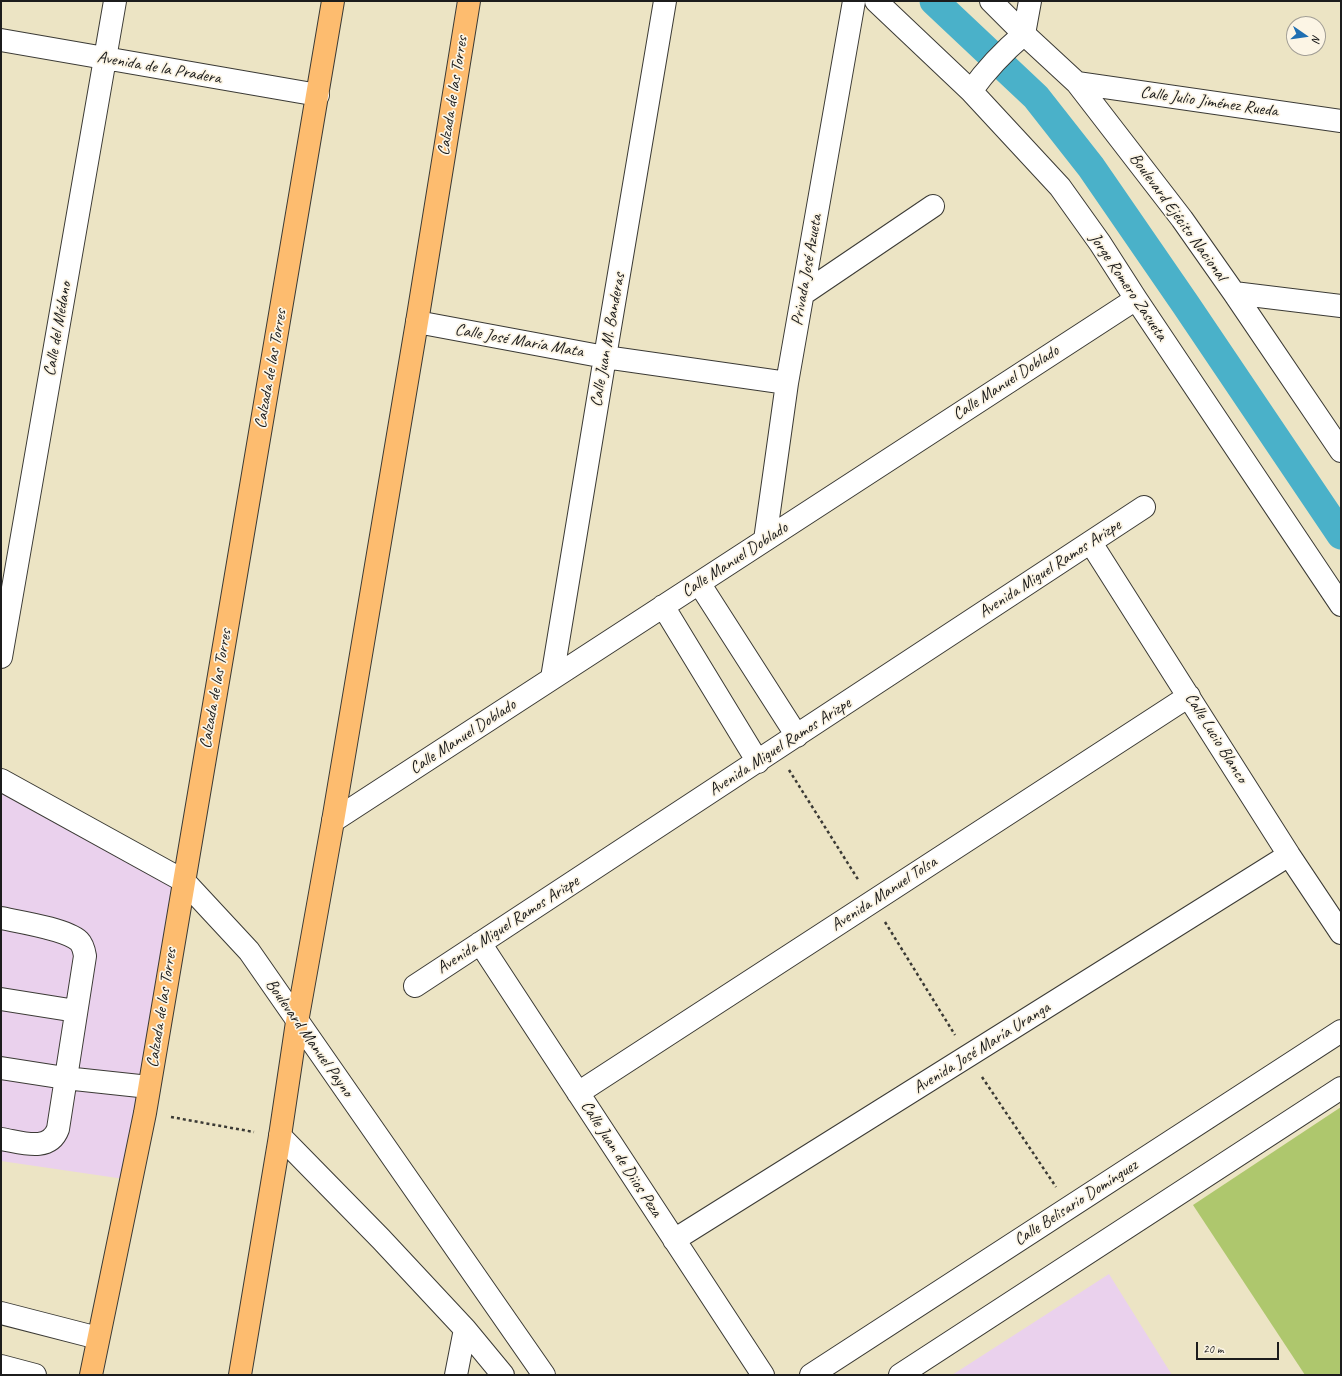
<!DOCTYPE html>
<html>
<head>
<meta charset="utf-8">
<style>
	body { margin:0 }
	#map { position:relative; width:1342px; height:1376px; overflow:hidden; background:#ece4c4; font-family:Caveat,sans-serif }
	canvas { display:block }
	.frame { position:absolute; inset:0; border:2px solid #1c1c1c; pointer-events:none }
	.north { position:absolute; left:1286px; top:16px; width:40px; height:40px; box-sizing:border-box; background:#fcf5e5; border:1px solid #a29e95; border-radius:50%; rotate:103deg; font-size:11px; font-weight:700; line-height:16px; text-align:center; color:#1c1c1c }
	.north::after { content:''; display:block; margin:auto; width:14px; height:18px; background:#1f6fb2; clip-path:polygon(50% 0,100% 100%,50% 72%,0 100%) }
	.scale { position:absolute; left:1196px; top:1342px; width:83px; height:18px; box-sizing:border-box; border:2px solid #1c1c1c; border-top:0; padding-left:5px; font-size:12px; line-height:14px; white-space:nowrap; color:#1c1c1c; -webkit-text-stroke:3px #fcf5e5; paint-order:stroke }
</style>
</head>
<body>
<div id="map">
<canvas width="1342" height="1376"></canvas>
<div class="frame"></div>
<div class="north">N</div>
<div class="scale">20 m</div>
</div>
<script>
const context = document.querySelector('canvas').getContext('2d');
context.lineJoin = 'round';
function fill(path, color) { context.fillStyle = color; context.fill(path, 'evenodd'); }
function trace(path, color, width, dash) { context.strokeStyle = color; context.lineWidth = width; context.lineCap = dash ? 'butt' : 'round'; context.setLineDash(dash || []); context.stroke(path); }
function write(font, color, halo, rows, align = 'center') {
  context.font = font + ' Caveat,sans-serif'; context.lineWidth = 3.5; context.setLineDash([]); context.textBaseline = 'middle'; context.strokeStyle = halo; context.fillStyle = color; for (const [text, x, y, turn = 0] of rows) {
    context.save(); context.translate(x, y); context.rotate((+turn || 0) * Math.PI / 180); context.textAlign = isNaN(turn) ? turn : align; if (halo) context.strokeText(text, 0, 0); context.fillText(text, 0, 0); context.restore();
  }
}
const built = new Path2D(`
	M1,780L184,881L131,1180L1,1161Z
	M1109,1274L1172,1375H952Z`);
const green = new Path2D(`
	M1341,1107V1375H1305L1193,1205Z`);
const canal = new Path2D(`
	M934,1L1036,97L1091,167L1186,305L1341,535`);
const path = new Path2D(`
	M789,770L859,881
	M885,922L955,1035
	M982,1077L1056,1187
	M171,1117L254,1132`);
const minor = new Path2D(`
	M876,1L971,91L1060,187L1100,243L1136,299L1341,605
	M991,1L1024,34L1077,83L1182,219L1234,293L1341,451
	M1,40L318,95
	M1077,83L1341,121
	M971,91C986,70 1004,51 1024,34L1030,1
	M1234,293L1341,306
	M803,294L933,206
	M417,322L605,357L787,383
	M765,540L787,383L854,1
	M1091,543L1289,855L1341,933
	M699,583L797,736
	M663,606L758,762
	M1,657L115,1
	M552,678L605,357L665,1
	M1,780L184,881L249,951L544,1375
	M333,821L1136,299
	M1,918C20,922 66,929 79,941C83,945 84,950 85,956L58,1129C49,1153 21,1142 1,1139
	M480,943L763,1375
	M415,986L1144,507
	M1,999L76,1011
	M1,1068L65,1078L149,1087
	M578,1093L1189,696
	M280,1136L381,1239L465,1329L503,1375
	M674,1240L1289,855
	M1,1313L98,1338
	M1,1366L35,1375
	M456,1375L465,1329
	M811,1375L1341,1031
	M900,1375L1341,1088`);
const major = new Path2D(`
	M91,1375L145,1113L333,1
	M240,1375L280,1136L297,1022L333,821L417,322L469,1`);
const streetNames = [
	["Avenida de la Pradera",159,68,10],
	["Calzada de las Torres",453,96,-81],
	["Calle Julio Jiménez Rueda",1209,102,8],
	["Boulevard Ejécito Nacional",1178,217,54],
	["Privada José Azueta",807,270,-80],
	["Jorge Romero Zasueta",1128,287,56],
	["Calle del Médano",58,329,-80],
	["Calle Juan M. Banderas",608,340,-80],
	["Calle José María Mata",519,341,10],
	["Calzada de las Torres",271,369,-80],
	["Calle Manuel Doblado",1006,383,-33],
	["Calle Manuel Doblado",735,560,-33],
	["Avenida Miguel Ramos Arizpe",1050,569,-33],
	["Calzada de las Torres",216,689,-80],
	["Calle Manuel Doblado",463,737,-33],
	["Calle Lucio Blanco",1216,738,58],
	["Avenida Miguel Ramos Arizpe",780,747,-33],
	["Avenida Manuel Tolsa",884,894,-33],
	["Avenida Miguel Ramos Arizpe",508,925,-33],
	["Calzada de las Torres",162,1008,-81],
	["Boulevard Manuel Payno",309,1038,55],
	["Avenida José María Uranga",982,1048,-32],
	["Calle Juan de Diios Peza",621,1159,57],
	["Calle Belisario Domínguez",1076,1203,-33]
];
fill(built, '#ead1ed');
fill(green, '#aec76d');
trace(canal, '#4ab1c9', 29);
trace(minor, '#3b3a35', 24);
trace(major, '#3b3a35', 24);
trace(path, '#3b3a35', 2.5, [3, 3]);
trace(minor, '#fff', 22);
trace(major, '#fdbc6f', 22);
write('17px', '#1c1c1c', '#fcf5e5', streetNames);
</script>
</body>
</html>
